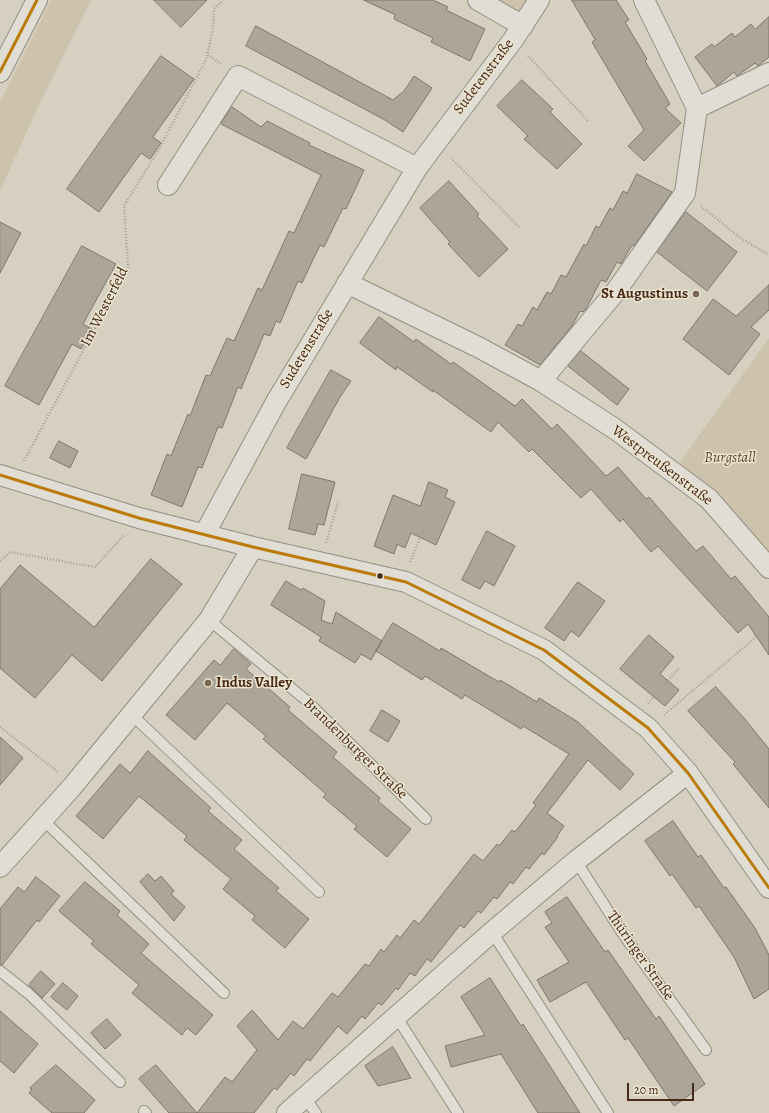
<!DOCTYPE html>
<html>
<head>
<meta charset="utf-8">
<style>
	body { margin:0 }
	#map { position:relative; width:769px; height:1113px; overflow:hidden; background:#d6d0c0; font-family:Alegreya,serif }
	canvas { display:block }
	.scale { position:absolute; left:627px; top:1083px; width:67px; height:18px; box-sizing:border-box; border:2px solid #482a18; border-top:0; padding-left:5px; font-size:12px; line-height:14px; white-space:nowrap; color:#482a18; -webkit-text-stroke:3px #eae4d0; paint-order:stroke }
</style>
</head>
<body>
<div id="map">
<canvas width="769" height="1113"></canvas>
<div class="scale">20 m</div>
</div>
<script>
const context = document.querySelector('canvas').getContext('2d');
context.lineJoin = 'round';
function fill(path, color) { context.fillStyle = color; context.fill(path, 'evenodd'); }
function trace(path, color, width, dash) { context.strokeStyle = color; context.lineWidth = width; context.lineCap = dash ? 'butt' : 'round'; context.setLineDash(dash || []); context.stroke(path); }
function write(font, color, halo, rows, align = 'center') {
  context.font = font + ' Alegreya,serif'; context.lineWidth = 3; context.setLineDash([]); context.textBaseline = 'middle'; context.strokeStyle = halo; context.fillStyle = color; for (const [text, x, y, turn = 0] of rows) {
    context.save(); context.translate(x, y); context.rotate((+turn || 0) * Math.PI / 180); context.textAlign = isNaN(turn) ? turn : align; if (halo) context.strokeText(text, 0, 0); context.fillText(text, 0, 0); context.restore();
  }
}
const green = new Path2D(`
	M51,0H93L89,4L38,107L0,191V102Z
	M489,0H533L521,19Z
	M769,338V552L680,462Z`);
const building = new Path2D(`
	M154,0H207L181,27Z
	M364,0H433L448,7L446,10L485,29L470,61L431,42L433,38L394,19L395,15Z
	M572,0H616L629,20L625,22L647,59L645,61L670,104L665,108L681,123L644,161L628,146L644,130L592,42L595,40Z
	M769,17V57L758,66L755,63L737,76L734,72L717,86L695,57L712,44L714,47L732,33L735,37L751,24L755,29Z
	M256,26L393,100L404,91L414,76L432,88L403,132L385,120L246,46Z
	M161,56L194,79L153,137L161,143L150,159L141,153L99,212L67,189Z
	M522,80L553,109L550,112L582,144L557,169L524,139L528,136L497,106Z
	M232,107L261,127L267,121L310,143L309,145L364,170L346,209L343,208L324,247L320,245L302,283L298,281L280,323L276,321L270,336L264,334L241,389L238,387L222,428L218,427L202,468L198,467L182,507L151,495L167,454L171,456L188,414L190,416L206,375L210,376L227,338L234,341L258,288L262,290L289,231L294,233L321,175L221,124Z
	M637,174L672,192L634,246L632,245L621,264L617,262L606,282L601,280L586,309L583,312L580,311L572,326L540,365L505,345L518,324L522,326L533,307L537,310L547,292L551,294L561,275L566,277L584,244L586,246L596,226L599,228L610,208L613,210L623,191L627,193Z
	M449,181L479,214L477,216L508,249L479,277L448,244L450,242L420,208Z
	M686,212L737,252L707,291L657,252Z
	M0,222L21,233L0,273Z
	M82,246L116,264L83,324L92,329L81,349L72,344L39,405L5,386Z
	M769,285V310L751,327L760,334L729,375L683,339L713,299L736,316Z
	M379,317L414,342L416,339L451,364L453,362L515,406L522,399L552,429L557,424L606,476L618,467L646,499L649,497L662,512L696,551L703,546L731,579L735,576L769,617V655L748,624L738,633L658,546L651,552L623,519L620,522L591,489L581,498L532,449L529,452L498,422L491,432L433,390V392L396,366V370L360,343Z
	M581,351L629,389L617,405L568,366Z
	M331,370L351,381L340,397L306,459L287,448Z
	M59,441L78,451L70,468L50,458Z
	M302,474L335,482L324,525L318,524L315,535L289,529Z
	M429,482L448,490L445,497L455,502L436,545L411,533L405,548L397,544L394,554L374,546L393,495L420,506Z
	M487,531L515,546L494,586L485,581L480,589L462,580Z
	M151,559L182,584L102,681L72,655L35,698L0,668V589L20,565L94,627Z
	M286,581L301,590L303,588L325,601L321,620L332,624L336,612L382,641L371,660L361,654L355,663L319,641L321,637L271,605Z
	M578,582L605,601L579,637L571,631L564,641L545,628Z
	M393,623L440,651L441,648L499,682L500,680L537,702L539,698L578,722L634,774L620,790L588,760L547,813L564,826L557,836L558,837L544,855L542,853L529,869L526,867L513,884L510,882L497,899L494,897L481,913L478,911L464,928L460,925L431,962L427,959L415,976L410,973L398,990L396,988L382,1005L378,1003L365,1019L362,1016L347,1034L338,1026L310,1061L307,1059L294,1076L291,1073L277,1090L274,1088L254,1113H197L225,1077L232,1082L257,1050L237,1026L252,1010L278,1040L293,1021L303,1029L332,993L338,997L365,964L369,966L381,949L384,952L397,935L400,938L414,920L419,924L474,854L483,861L497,844L499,846L512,830L515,832L536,805L533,803L569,754L523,726L521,729L465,695L462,699L425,676L422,680L376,651Z
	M649,635L674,657L660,674L679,690L665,706L620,669Z
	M234,649L251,664L246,669L290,707L288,710L337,752L333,757L380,798L378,801L411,829L387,857L354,829L357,826L323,797L326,794L263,739L266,736L227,703L195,740L166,715L214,660L220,665Z
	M716,687L744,718L769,749V808L733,764L735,762L688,711Z
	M382,710L400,721L388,742L370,731Z
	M0,737L23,758L0,785Z
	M148,751L211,808L208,811L242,840L234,849L279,888L276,891L309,919L285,948L252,920L255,916L223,889L231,879L184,840L187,836L139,796L103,839L76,816L120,764L130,773Z
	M673,821L698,857L701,855L724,888L726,887L755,928L769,955V989L754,999L734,957L699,906L696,908L672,874L670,876L645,841Z
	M148,874L155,881L161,876L174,891L171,894L185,907L174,921L140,882Z
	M36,877L60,896L39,922L37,920L2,965H0V909L18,887L24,892Z
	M85,882L120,911L117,915L149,944L141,953L213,1015L196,1035L187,1028L182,1035L132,993L139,985L91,944L94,941L59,911Z
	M567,897L605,952L608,950L656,1019L659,1016L705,1084L674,1106L628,1038L625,1040L586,982L550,1002L537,980L569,962L545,927L552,923L545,912Z
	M41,971L55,984L42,998L29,985Z
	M490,978L521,1026L523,1024L580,1113H538L501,1054L451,1067L445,1046L485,1035L461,997Z
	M63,983L78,996L67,1010L51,997Z
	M0,1011L38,1044L14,1073L0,1061Z
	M107,1019L121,1035L105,1049L91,1033Z
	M393,1047L411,1078L378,1086L365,1066Z
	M56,1065L95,1100L84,1113H52L29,1093L32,1089L30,1088Z
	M156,1065L174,1086L197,1113H169L139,1079Z`);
const path = new Path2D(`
	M208,55L221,64
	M528,56L588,121
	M451,158L519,227
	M701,206L739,237L769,255
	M24,461L128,267L124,206L159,149L206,60L213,29L214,9L223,0
	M326,543L338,502
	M0,561L10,552L95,567L124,535
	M410,562L430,513
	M648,703L680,667
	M664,715L769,626
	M0,727L58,772`);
const service = new Path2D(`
	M209,620L307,701L426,819
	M132,715L319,892
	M43,820L224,993
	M576,861L623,934L706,1050
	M492,932L608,1113
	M0,971L29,994L120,1082
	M396,1016L458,1113
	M305,1098L316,1113
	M144,1111L146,1113`);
const minor = new Path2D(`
	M478,0L523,26
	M0,72L37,0
	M697,108L769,73
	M168,185L238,76L417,168
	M347,283L478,347L541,381L615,429L709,499L769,568
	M541,381L616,291L685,193L697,108L644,0
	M0,475L139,518L253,547L406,582L544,650L648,728L688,773L769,888
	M204,535L276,402L417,168L513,40L539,0
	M0,867L72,787L209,620L253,547
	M287,1113L492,932L576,861L688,773`);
const bus1 = new Path2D(`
	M0,72L37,0
	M0,475L139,518L253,547L406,582L544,650L648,728L688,773L769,888`);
const markers = [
	[696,294,4,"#7a6453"],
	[380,576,3.5,"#482a18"],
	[208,683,4,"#7a6453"]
];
const streetNames = [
	["Sudetenstraße",484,77,-53],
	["Im Westerfeld",105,307,-63],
	["Sudetenstraße",307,349,-59],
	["Westpreußenstraße",662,466,37],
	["Brandenburger Straße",355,749,44],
	["Thüringer Straße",640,956,55]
];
const poiNames = [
	["St Augustinus",688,294],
	["Indus Valley",216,683,"left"]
];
const parkNames = [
	["Burgstall",730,458]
];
fill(green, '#cdc3ac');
fill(building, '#aca599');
trace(building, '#7f776c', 1);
trace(service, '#958d82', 12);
trace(minor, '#958d82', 22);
trace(path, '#a6a098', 2.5, [1, 2]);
trace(service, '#e0ddd4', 10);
trace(minor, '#e0ddd4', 20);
trace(bus1, '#ba7b08', 3);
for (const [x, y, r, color] of markers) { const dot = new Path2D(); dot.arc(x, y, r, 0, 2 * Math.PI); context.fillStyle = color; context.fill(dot); trace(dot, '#eae4d0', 1.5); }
write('15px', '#482a18', '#eae4d0', streetNames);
write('bold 15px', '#482a18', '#eae4d0', poiNames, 'right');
write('italic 15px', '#614632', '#eae4d0', parkNames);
</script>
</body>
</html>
